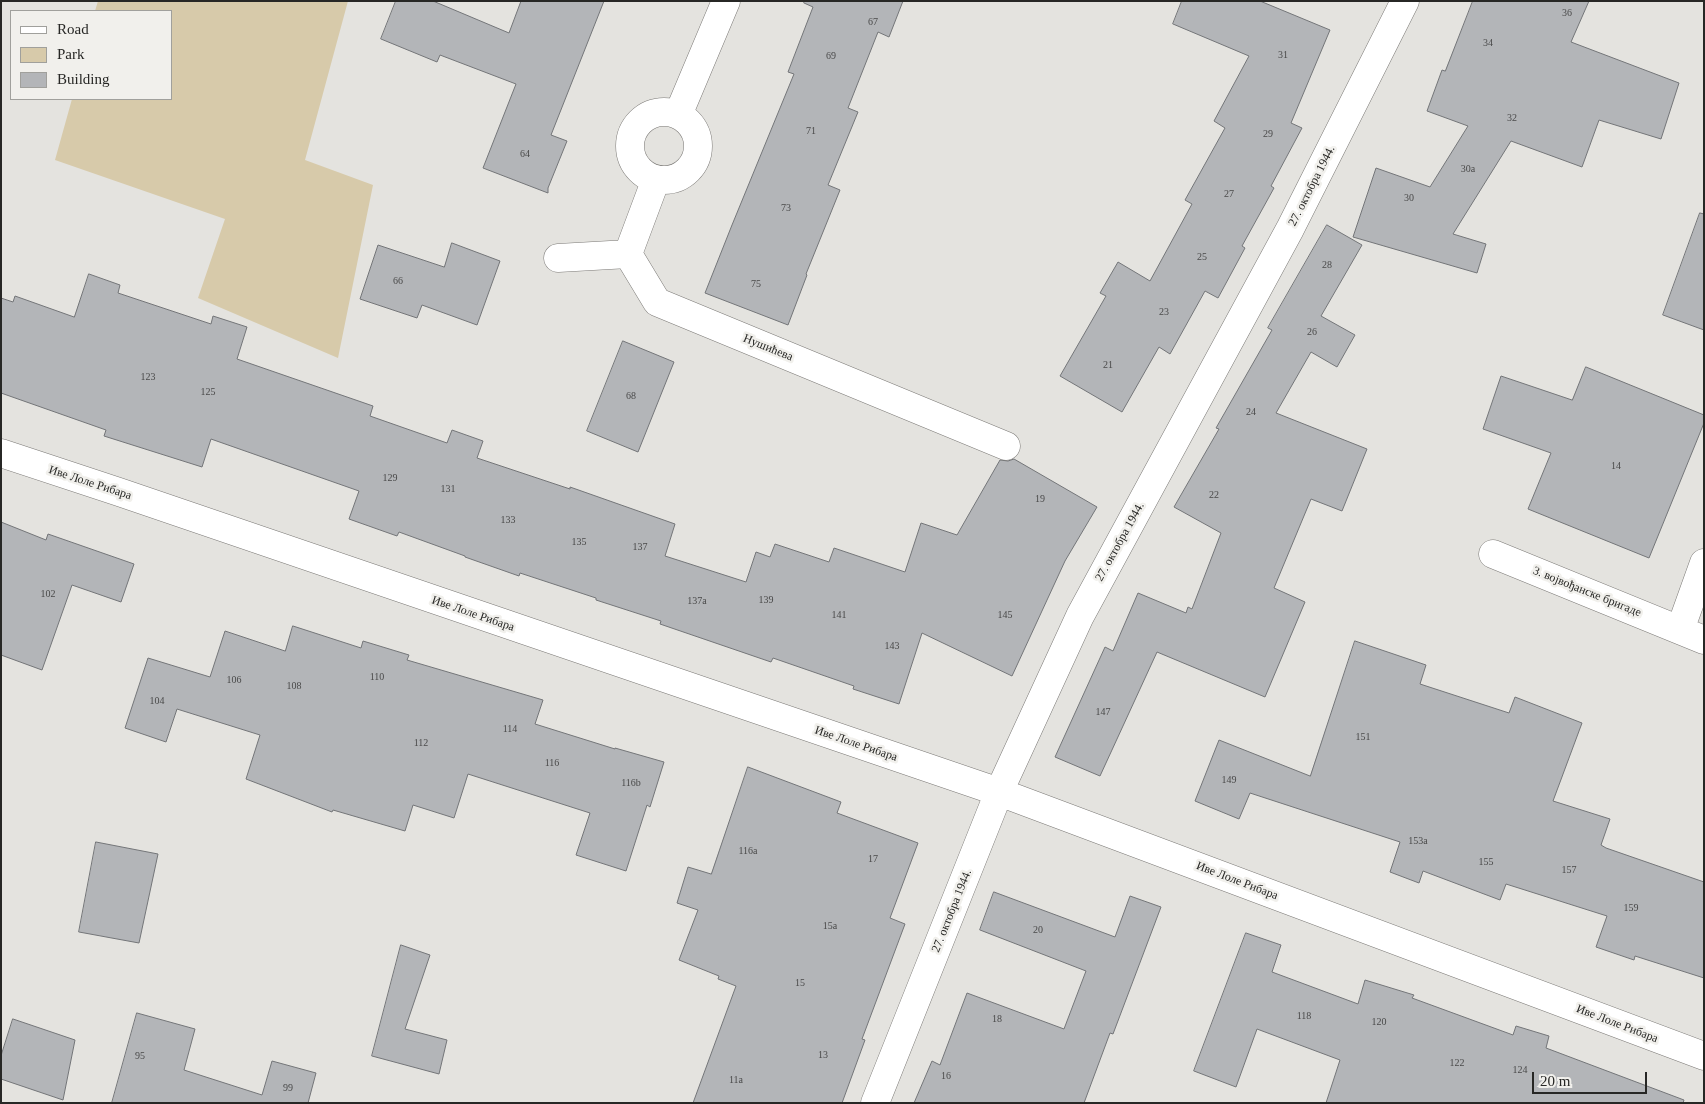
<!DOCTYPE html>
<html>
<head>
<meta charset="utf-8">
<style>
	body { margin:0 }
	#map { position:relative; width:1705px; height:1104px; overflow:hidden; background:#e4e3df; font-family:"Times New Roman",serif }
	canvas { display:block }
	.frame { position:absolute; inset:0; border:2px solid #272725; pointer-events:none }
	.legend { position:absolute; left:10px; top:10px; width:162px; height:90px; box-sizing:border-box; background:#f1f0ec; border:1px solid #a0a09c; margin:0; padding:6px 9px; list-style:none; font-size:15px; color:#272725 }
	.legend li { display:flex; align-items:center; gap:10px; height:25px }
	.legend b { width:25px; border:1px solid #a0a09c }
	.scale { position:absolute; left:1532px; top:1072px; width:115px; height:22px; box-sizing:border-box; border:2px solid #272725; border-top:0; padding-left:6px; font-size:15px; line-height:18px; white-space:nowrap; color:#272725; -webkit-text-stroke:4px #f1f0ec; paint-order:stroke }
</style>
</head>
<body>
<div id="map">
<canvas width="1705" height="1104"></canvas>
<div class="frame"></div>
<ul class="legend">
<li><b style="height:6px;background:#fff"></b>Road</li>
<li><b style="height:14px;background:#d7caaa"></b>Park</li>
<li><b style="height:14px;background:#b3b5b8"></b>Building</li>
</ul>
<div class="scale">20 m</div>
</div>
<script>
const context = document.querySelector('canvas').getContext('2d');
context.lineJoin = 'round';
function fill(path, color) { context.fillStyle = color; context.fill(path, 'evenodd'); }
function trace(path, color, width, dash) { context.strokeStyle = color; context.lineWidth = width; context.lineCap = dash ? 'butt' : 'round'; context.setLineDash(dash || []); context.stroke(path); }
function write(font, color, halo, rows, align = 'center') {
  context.font = font + ' "Times New Roman",serif'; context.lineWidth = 5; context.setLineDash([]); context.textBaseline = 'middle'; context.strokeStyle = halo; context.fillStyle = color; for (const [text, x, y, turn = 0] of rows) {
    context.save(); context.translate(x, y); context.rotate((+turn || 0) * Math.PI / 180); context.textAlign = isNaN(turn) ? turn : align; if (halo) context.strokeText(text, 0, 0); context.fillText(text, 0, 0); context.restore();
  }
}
const green = new Path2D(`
	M98,1H348L305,160L373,185L338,358L198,298L225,219L55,160L72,99H171V11H95Z`);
const building = new Path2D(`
	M396,1H433L509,33L521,1H604L551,135L567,141L548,188V193L483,168L516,84L440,55L437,62L381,39Z
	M805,1H903L889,37L878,32L848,108L858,112L828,185L840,190L806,274L807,275L788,325L705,293L732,225L794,74L788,72L813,7L804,3Z
	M1182,1H1260L1330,30L1291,123L1302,128L1271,186L1274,188L1242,246L1245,248L1218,298L1205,291L1170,354L1159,347L1122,412L1060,376L1106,296L1100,293L1118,262L1150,281L1192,204L1185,200L1225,128L1214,121L1249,56L1173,24Z
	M1473,1H1589L1571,42L1679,83L1661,139L1599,120L1582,167L1511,141L1453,234L1486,244L1477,273L1353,237L1376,168L1430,187L1468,126L1427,111L1442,70L1445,71Z
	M1700,213L1704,214V330L1663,315Z
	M1327,225L1362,245L1321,316L1355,335L1337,367L1311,352L1276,413L1367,449L1342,511L1311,499L1274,588L1305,602L1265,697L1157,652L1100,776L1055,757L1105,647L1113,651L1138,593L1186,613L1188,607L1192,609L1221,533L1174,507L1219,429L1216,428L1272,330L1268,328Z
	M452,243L500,261L477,325L422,305L417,318L360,299L378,245L444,267Z
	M89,274L120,285L118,293L211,324L213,316L247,327L237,359L373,406L370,416L447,443L452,430L483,441L477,458L570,489V487L675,524L665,556L746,582L756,552L770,557L775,544L829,562L834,548L905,572L921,523L957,535L1000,460L1008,461L1014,459L1097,507L1065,561L1012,676L922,633L899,704L853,689L854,686L773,658L771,662L660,624L661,621L596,600V598L520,573L519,576L465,557V556L399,532L397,536L349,519L359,491L211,439L202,467L104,436L106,430L1,393V298L13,302L15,296L74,317Z
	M623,341L674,362L638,452L587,431Z
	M1586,367L1704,415V423L1649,558L1528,509L1551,453L1483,429L1501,376L1572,400Z
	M1,522L46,540L48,534L134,564L121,602L72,585L42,670L1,655Z
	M293,626L361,648L363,641L409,655L407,660L543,700L535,724L615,749V748L664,762L650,807L647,805L626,871L576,855L590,813L468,774L454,818L413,805L405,831L333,810L332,812L246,779L260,735L177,709L166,742L125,728L148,658L210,677L225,631L285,651Z
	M1355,641L1426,665L1420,684L1509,713L1515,697L1582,723L1553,801L1610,819L1601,845L1606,848L1704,882V978L1635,956L1634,960L1596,947L1607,916L1506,884L1500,900L1423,871L1419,883L1390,872L1400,842L1250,793L1239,819L1195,801L1219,740L1310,776Z
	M748,767L841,802L837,813L918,843L890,918L905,924L862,1039L865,1040L842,1103H693L736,986L718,979L719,976L679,960L698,910L677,903L688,867L711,874Z
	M96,842L158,854L139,943L79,932Z
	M994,892L1115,937L1130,896L1161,907L1113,1034L1110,1033L1084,1103H914L932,1061L940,1065L967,993L1064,1029L1086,971L980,930Z
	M1246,933L1281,945L1272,972L1358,1004L1365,980L1414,995L1412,998L1513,1035L1516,1026L1549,1036L1546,1048L1684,1100L1683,1103H1326L1340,1060L1257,1029L1236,1087L1194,1071Z
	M401,945L430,955L405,1029L447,1040L439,1074L372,1056Z
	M137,1013L195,1029L184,1070L262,1095L272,1061L316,1073L308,1103H112Z
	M13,1019L75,1040L63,1100L1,1079V1056Z`);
const street = new Path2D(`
	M630 146a34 34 0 1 1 68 0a34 34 0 1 1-68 0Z
	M678,115L726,1
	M656,179L628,254L657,302L1006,446
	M558,258L628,254
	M1,453L119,492L999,792L1704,1056
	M1493,554L1704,640
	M1680,630L1704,563
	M875,1103L999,792L1080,616L1290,229L1405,1`);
const numberNames = [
	["36",1567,13],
	["67",873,22],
	["34",1488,43],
	["31",1283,55],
	["69",831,56],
	["32",1512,118],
	["71",811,131],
	["29",1268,134],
	["64",525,154],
	["30a",1468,169],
	["27",1229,194],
	["30",1409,198],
	["73",786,208],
	["25",1202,257],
	["28",1327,265],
	["66",398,281],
	["75",756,284],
	["23",1164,312],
	["26",1312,332],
	["21",1108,365],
	["123",148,377],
	["125",208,392],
	["68",631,396],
	["24",1251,412],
	["14",1616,466],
	["129",390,478],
	["131",448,489],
	["22",1214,495],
	["19",1040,499],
	["133",508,520],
	["135",579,542],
	["137",640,547],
	["102",48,594],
	["139",766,600],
	["137a",697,601],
	["141",839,615],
	["145",1005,615],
	["143",892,646],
	["110",377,677],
	["106",234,680],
	["108",294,686],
	["104",157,701],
	["147",1103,712],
	["114",510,729],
	["151",1363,737],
	["112",421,743],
	["116",552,763],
	["149",1229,780],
	["116b",631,783],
	["153a",1418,841],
	["116a",748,851],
	["17",873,859],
	["155",1486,862],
	["157",1569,870],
	["159",1631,908],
	["15a",830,926],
	["20",1038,930],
	["15",800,983],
	["118",1304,1016],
	["18",997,1019],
	["120",1379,1022],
	["13",823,1055],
	["95",140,1056],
	["122",1457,1063],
	["124",1520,1070],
	["16",946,1076],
	["11a",736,1080],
	["99",288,1088]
];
const streetNames = [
	["27. октобра 1944.",1312,186,-63],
	["Нушићева",768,348,22],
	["Иве Лоле Рибара",90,483,18],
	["27. октобра 1944.",1120,542,-61],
	["3. војвођанске бригаде",1587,592,22],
	["Иве Лоле Рибара",473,614,19],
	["Иве Лоле Рибара",856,744,19],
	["Иве Лоле Рибара",1237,881,21],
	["27. октобра 1944.",952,911,-68],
	["Иве Лоле Рибара",1617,1024,21]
];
fill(green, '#d7caaa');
fill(building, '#b3b5b8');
trace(building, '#737578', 1);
trace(street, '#7c7a77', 29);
trace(street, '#fff', 28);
write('10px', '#4a4a4a', null, numberNames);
write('12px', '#272725', '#f1f0ec', streetNames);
</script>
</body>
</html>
